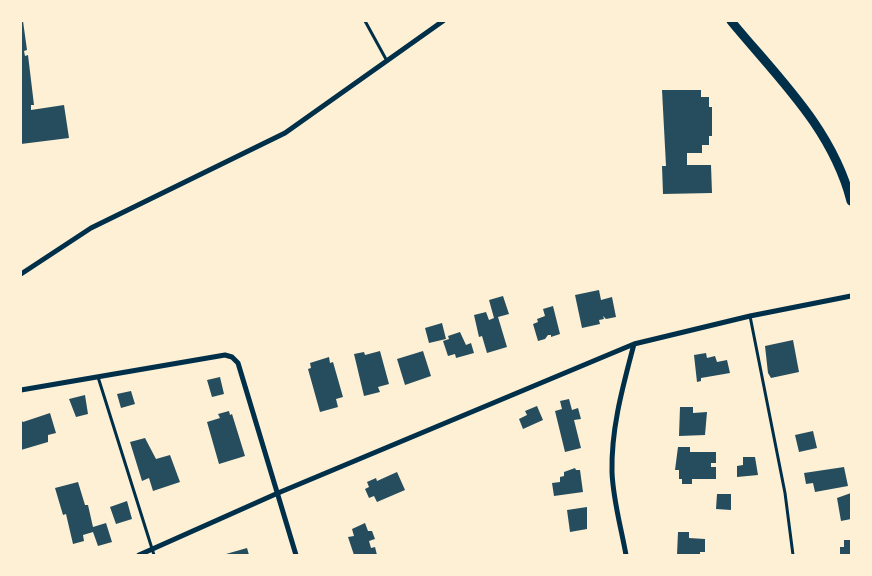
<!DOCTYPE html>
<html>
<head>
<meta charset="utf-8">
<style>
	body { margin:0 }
	#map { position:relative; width:872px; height:576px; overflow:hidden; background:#fdf0d5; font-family:"IBM Plex Serif",serif }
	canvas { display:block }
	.frame { position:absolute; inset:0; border:22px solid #fdf0d5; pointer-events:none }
</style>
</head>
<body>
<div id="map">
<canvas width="872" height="576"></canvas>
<div class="frame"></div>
</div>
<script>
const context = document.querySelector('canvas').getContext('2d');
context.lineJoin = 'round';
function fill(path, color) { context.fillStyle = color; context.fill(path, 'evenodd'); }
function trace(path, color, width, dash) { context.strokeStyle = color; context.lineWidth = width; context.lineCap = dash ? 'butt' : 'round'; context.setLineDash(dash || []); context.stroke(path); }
const building = new Path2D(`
	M21,21H23L27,50L24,51L25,56L28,55L34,105H31V110L64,105L69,138L21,144Z
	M662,90H701V97H709V107H712V136H709V145H702V153H687V165H711L712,193L663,194L662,166H666Z
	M599,290L601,300L612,297L616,317L606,319L603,316L604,319L599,320L600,324L582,328L575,295Z
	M503,296L509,314L498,317L507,347L487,353L482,336L479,337L474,315L486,312L489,320L494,318L489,300Z
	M553,306L560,334L551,337V335H548L545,339L538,341L533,324L538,322L537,319L545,316L543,309Z
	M442,323L446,339L429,343L425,328Z
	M460,332L466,345L471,343L474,353L456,358L455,354L448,356L443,341L449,339L448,336Z
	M793,340L799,372L771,378L768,373L765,346Z
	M380,351L389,384L378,387L380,392L364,396L354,354L364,352L365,355Z
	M423,351L431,376L405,385L397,359Z
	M706,353L707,358L715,356L717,362L727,360L730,373L701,378V381L697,382L694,355Z
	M329,357L330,363L333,362L343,397L336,399L338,407L320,412L308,369L311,368L310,363Z
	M220,377L224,394L212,397L207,380Z
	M131,391L135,404L121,408L117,394Z
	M85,395L88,414L76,417L69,399Z
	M569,399L572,410L578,408L581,419L574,420L581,448L565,452L555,411L562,409L560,401Z
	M537,406L543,420L523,429L519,419L527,415L525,411Z
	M680,407H693V413L707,412L705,435L679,436Z
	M229,411L230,415L232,414L245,456L219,464L207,422L220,418L218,414Z
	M50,413L56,433L48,435V442L21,450V420L23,422Z
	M813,431L817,448L799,452L795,435Z
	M145,438L156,459L170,455L180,482L153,491L149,478L142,481L130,442Z
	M678,447H690V452H716V463H711V467H716V479H692V484H682V479H679V470H675Z
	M743,457H755L758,475L737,477V466L743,465Z
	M844,467L848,486L815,492L813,483L806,484L804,473Z
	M575,468L576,470H580L583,492L554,496L552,483L560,482V477L564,476V472Z
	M397,472L405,490L377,502L374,496L369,498L365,489L369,487L367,482L376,478L377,481Z
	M78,482L85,505H88L93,527L106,523L112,542L98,546L93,532L83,535L84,541L73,544L66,514L63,515L55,488Z
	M851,493V519L841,521L837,498Z
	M717,494H731V510L716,509Z
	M127,501L132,519L116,524L110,507Z
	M587,507V529L570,532L567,510Z
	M365,523L368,531H372L375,539L369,541L371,548L375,547L377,555H354L348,537L354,536L352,529Z
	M678,532H689V538L705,539V552H700V555H677Z
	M844,540H851V555H840V547H844Z
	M247,548L249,555H226V554Z`);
const service = new Path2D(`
	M365,21L387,61
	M750,316L785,493L793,555
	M98,377L154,555`);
const minor = new Path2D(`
	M21,274L91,228L285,133L443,21
	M21,390L225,355L232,357L238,363L296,555
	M139,555L278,493L634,344L750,316L851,296
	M626,555C621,527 613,500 612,472C611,428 623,386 634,344`);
const tertiary = new Path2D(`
	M731,21C778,78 832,128 851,201`);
fill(building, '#264d5e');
trace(service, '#003049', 3);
trace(minor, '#003049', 5);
trace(tertiary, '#003049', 9);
</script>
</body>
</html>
